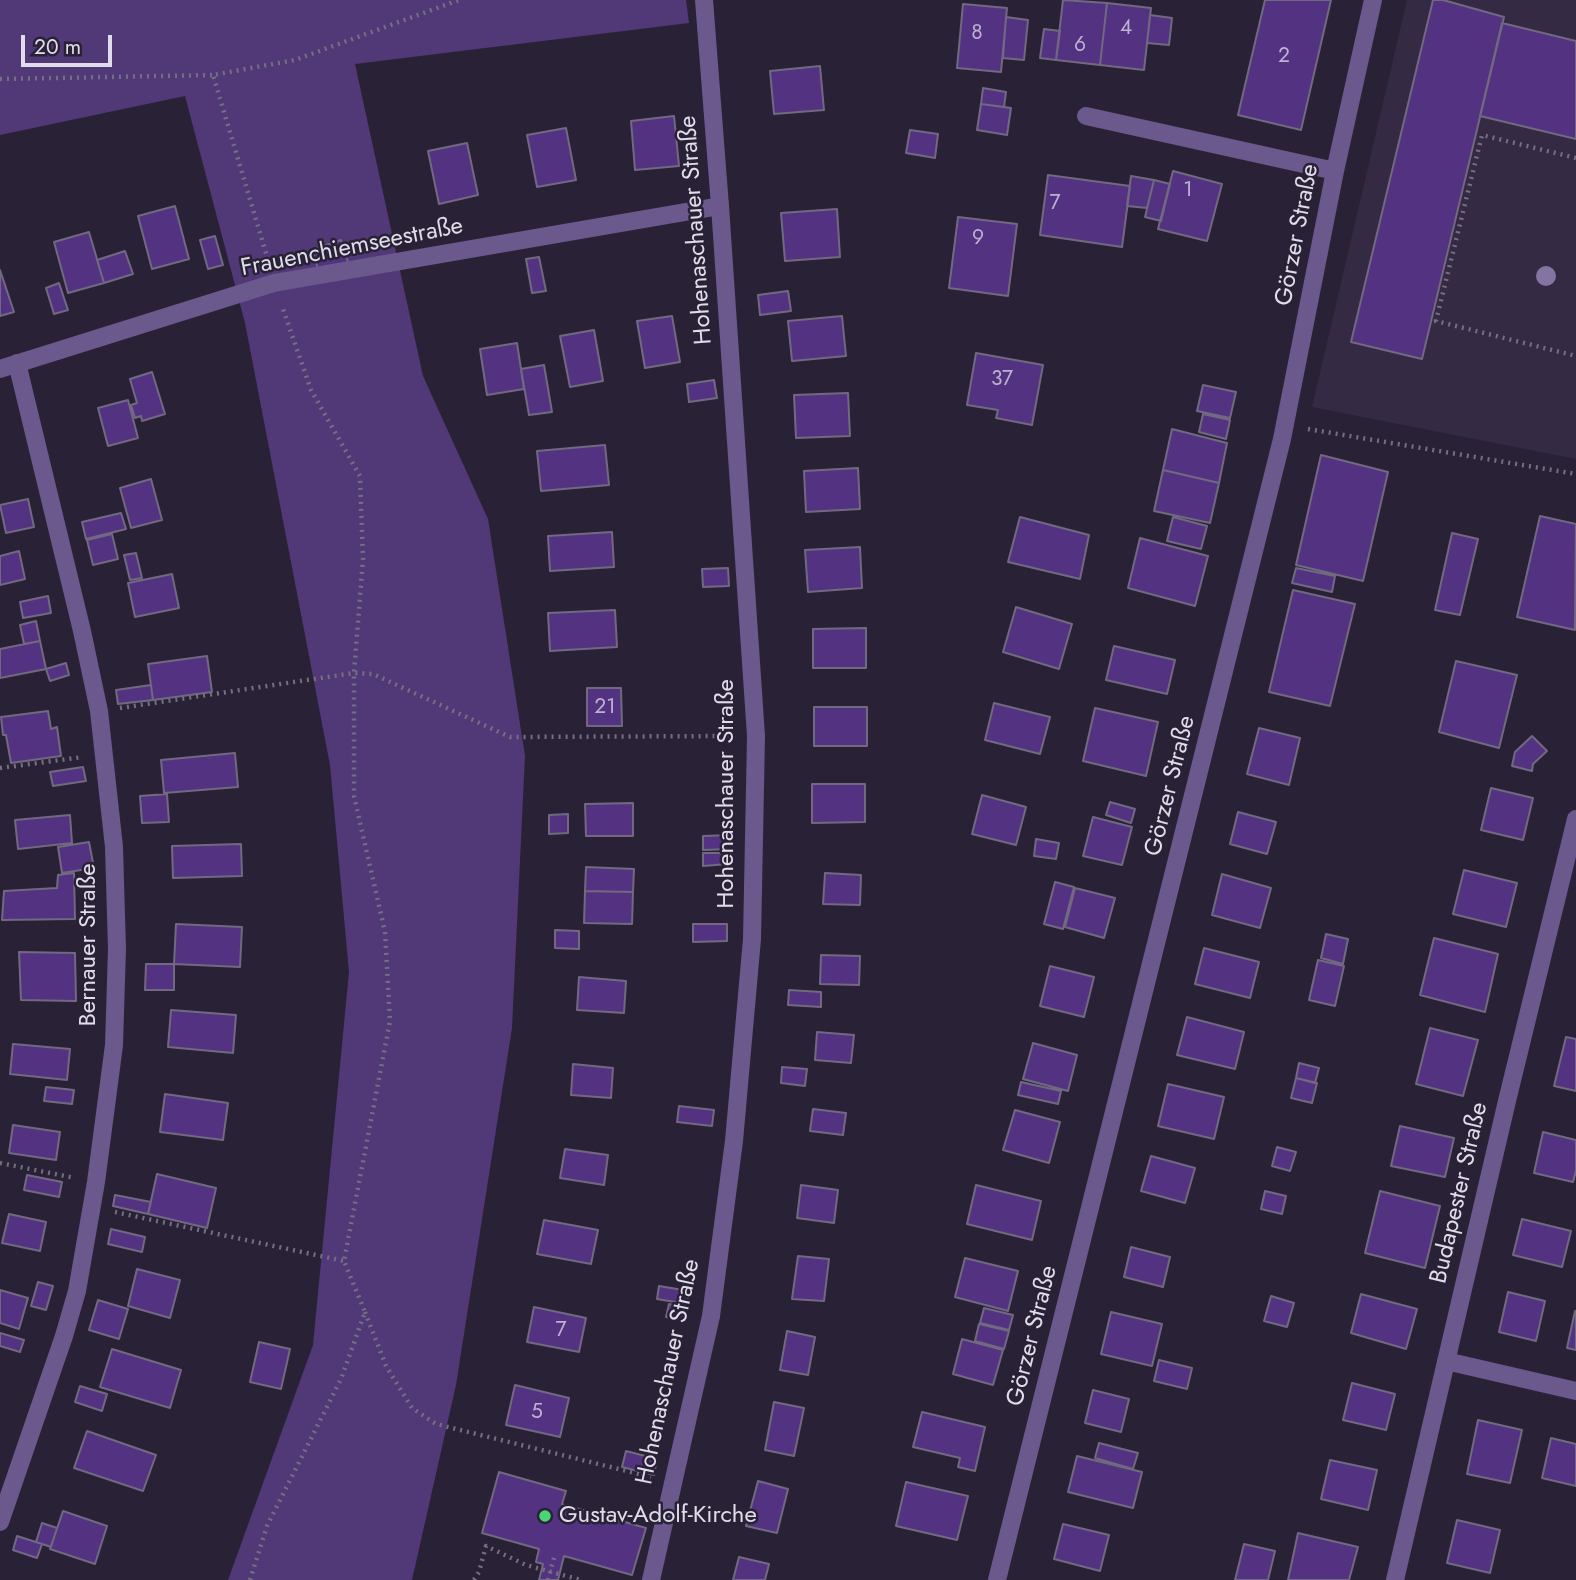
<!DOCTYPE html>
<html>
<head>
<meta charset="utf-8">
<style>
	body { margin:0 }
	#map { position:relative; width:1576px; height:1580px; overflow:hidden; background:#292236; font-family:Jost,sans-serif }
	canvas { display:block }
	.scale { position:absolute; left:21px; top:35px; width:91px; height:32px; box-sizing:border-box; border:4px solid #e0dcea; border-top:0; padding-left:9px; font-size:21px; line-height:24px; white-space:nowrap; color:#e0dcea; -webkit-text-stroke:5px #292236; paint-order:stroke }
</style>
</head>
<body>
<div id="map">
<canvas width="1576" height="1580"></canvas>
<div class="scale">20 m</div>
</div>
<script>
const context = document.querySelector('canvas').getContext('2d');
context.lineJoin = 'round';
function fill(path, color) { context.fillStyle = color; context.fill(path, 'evenodd'); }
function trace(path, color, width, dash) { context.strokeStyle = color; context.lineWidth = width; context.lineCap = dash ? 'butt' : 'round'; context.setLineDash(dash || []); context.stroke(path); }
function write(font, color, halo, rows, align = 'center') {
  context.font = font + ' Jost,sans-serif'; context.lineWidth = 5; context.setLineDash([]); context.textBaseline = 'middle'; context.strokeStyle = halo; context.fillStyle = color; for (const [text, x, y, turn = 0] of rows) {
    context.save(); context.translate(x, y); context.rotate((+turn || 0) * Math.PI / 180); context.textAlign = isNaN(turn) ? turn : align; if (halo) context.strokeText(text, 0, 0); context.fillText(text, 0, 0); context.restore();
  }
}
const built = new Path2D(`
	M1407,0H1576V459L1312,407Z`);
const green = new Path2D(`
	M0,0H686L689,23L355,64L423,376L488,519L525,756L512,1028L456,1385L412,1580H228L313,1345L349,972L330,765L245,323L185,96L0,135Z`);
const building = new Path2D(`
	M1063,0L1107,3L1100,65L1056,60Z
	M1265,0H1331L1301,130L1238,115Z
	M1433,0H1443L1504,17L1422,359L1351,342Z
	M1107,3L1151,8L1144,70L1100,65Z
	M963,4L1007,8L1001,72L957,68Z
	M1150,15L1172,18L1169,45L1147,43Z
	M1006,17L1028,20L1024,60L1003,58Z
	M1502,23L1576,41V139L1480,116Z
	M1044,29L1060,31L1056,60L1040,58Z
	M820,66L824,110L774,114L770,71Z
	M983,88L1006,92L1004,107L981,104Z
	M981,104L1011,108L1007,135L977,130Z
	M674,116L679,166L635,170L631,121Z
	M566,128L576,180L537,187L527,135Z
	M910,130L938,134L935,158L906,153Z
	M467,143L478,195L439,204L428,151Z
	M1173,171L1222,184L1207,241L1158,229Z
	M1048,175L1130,186L1122,247L1040,235Z
	M1131,176L1154,180L1147,208L1127,206Z
	M1154,180L1170,184L1161,221L1145,217Z
	M175,206L189,259L152,269L138,216Z
	M837,209L840,257L785,261L781,213Z
	M958,217L1017,224L1008,296L949,288Z
	M89,232L104,283L68,293L54,242Z
	M215,236L223,265L208,269L200,240Z
	M341,240L348,262L319,272L312,250Z
	M125,251L133,274L104,283L97,260Z
	M539,257L546,291L532,293L526,259Z
	M0,270L14,312L0,316Z
	M59,283L68,310L54,314L46,288Z
	M788,291L791,311L760,315L758,295Z
	M672,316L680,362L645,368L637,321Z
	M842,316L846,356L792,361L788,321Z
	M594,330L603,381L570,387L560,336Z
	M517,343L524,389L487,395L480,349Z
	M976,353L1043,365L1032,425L996,418L998,410L967,405Z
	M544,365L552,412L529,415L521,369Z
	M152,372L165,414L142,421L141,416L135,418L131,405L137,403L130,379Z
	M714,380L717,398L689,402L687,384Z
	M1203,385L1236,392L1230,418L1197,411Z
	M848,393L850,436L796,438L794,395Z
	M128,400L138,438L108,446L98,408Z
	M1203,414L1230,420L1226,439L1199,432Z
	M1172,429L1227,443L1219,483L1163,470Z
	M605,445L609,485L541,491L537,451Z
	M1321,455L1388,472L1363,581L1296,565Z
	M858,468L860,509L806,512L804,471Z
	M1163,470L1219,483L1210,523L1154,511Z
	M151,479L162,520L131,528L120,488Z
	M28,499L34,527L6,533L0,505Z
	M121,513L126,529L86,539L82,522Z
	M1540,516L1576,524L1575,630L1517,617Z
	M1020,517L1089,535L1080,579L1008,562Z
	M1173,517L1207,526L1201,549L1167,541Z
	M612,532L614,567L550,571L548,536Z
	M1452,533L1478,539L1460,615L1435,610Z
	M112,534L118,559L93,565L87,540Z
	M1140,538L1208,556L1195,606L1128,588Z
	M860,547L862,588L808,592L805,550Z
	M19,551L25,579L0,585V556Z
	M136,553L142,578L130,580L124,555Z
	M728,568L729,586L703,587L702,569Z
	M1296,568L1335,576L1332,592L1292,583Z
	M172,574L179,608L135,617L128,583Z
	M1293,590L1355,604L1330,706L1269,692Z
	M48,596L51,613L23,618L20,602Z
	M1016,607L1072,624L1059,669L1003,652Z
	M615,610L617,647L550,651L548,613Z
	M36,621L40,641L24,644L20,625Z
	M866,628V668H813V629Z
	M40,641L46,669L0,678V649Z
	M1114,646L1175,660L1167,694L1106,680Z
	M207,656L212,692L153,700L148,664Z
	M1456,661L1517,675L1499,748L1439,732Z
	M66,663L69,675L50,681L46,669Z
	M151,685L153,700L118,704L116,690Z
	M587,688H621L622,726H587Z
	M994,703L1050,717L1040,754L985,740Z
	M814,707H867V746H814Z
	M1095,708L1158,722L1146,776L1083,761Z
	M48,711L51,729L57,727L61,756L11,763L6,735H3L1,717Z
	M1259,728L1300,738L1289,785L1247,774Z
	M1532,736L1547,751L1533,764L1532,771L1512,766L1515,752Z
	M235,753L238,787L164,793L161,760Z
	M83,767L86,781L53,786L50,772Z
	M812,784H865V822L812,823Z
	M1491,788L1533,798L1523,840L1481,830Z
	M167,794L169,822L142,823L140,796Z
	M982,795L1026,807L1016,845L972,834Z
	M1110,802L1135,809L1131,823L1106,815Z
	M633,803V836H586L585,804Z
	M1238,812L1276,822L1267,854L1230,844Z
	M568,814V833L549,834V815Z
	M70,815L72,843L18,849L15,820Z
	M1093,817L1132,827L1122,865L1083,856Z
	M731,835V849L703,850V836Z
	M1036,839L1059,843L1056,859L1034,856Z
	M89,842L94,868L62,873L58,847Z
	M241,844L242,876L173,878L172,846Z
	M703,853H728V864L703,866Z
	M586,867L634,869L633,892L585,891Z
	M1464,870L1517,883L1506,927L1453,914Z
	M74,873L75,919L2,920L4,891L57,888L58,875Z
	M825,873L861,875L860,905L823,904Z
	M1222,874L1271,888L1260,928L1212,915Z
	M1055,882L1074,887L1063,929L1044,924Z
	M1075,888L1115,898L1104,938L1065,927Z
	M585,891L633,892L632,924L584,923Z
	M176,924L242,927L240,967L174,964Z
	M693,924H727V941L693,942Z
	M555,930L579,931V949L555,948Z
	M1326,934L1348,939L1343,964L1321,958Z
	M1434,938L1498,954L1485,1012L1420,995Z
	M1204,948L1259,962L1250,998L1195,984Z
	M19,952L75,953L76,1001L21,1000Z
	M821,955L860,956L859,985L820,984Z
	M1318,960L1344,966L1335,1006L1309,1000Z
	M146,964H174V990H145Z
	M1050,966L1094,977L1084,1017L1040,1006Z
	M579,977L626,981L624,1013L577,1010Z
	M789,990L821,992V1007L788,1005Z
	M171,1010L236,1015L233,1053L168,1047Z
	M1187,1017L1244,1032L1235,1069L1177,1055Z
	M1430,1028L1478,1040L1463,1096L1416,1084Z
	M817,1032L854,1035L851,1063L815,1060Z
	M1566,1037L1576,1039V1091L1554,1086Z
	M1033,1043L1077,1055L1068,1091L1023,1079Z
	M13,1044L70,1049L67,1080L10,1074Z
	M1299,1063L1319,1068L1315,1083L1296,1078Z
	M573,1064L613,1068L611,1098L571,1095Z
	M782,1067L807,1069L805,1086L781,1083Z
	M1296,1078L1317,1083L1312,1103L1291,1098Z
	M1021,1082L1061,1091L1058,1104L1018,1095Z
	M1168,1084L1224,1097L1214,1139L1158,1126Z
	M46,1087L74,1090L72,1104L44,1101Z
	M165,1094L228,1103L223,1140L160,1132Z
	M679,1106L714,1110L712,1126L677,1122Z
	M813,1109L846,1113L843,1135L810,1131Z
	M1015,1110L1060,1122L1049,1163L1003,1150Z
	M13,1125L60,1132L56,1160L9,1153Z
	M1400,1126L1454,1138L1445,1177L1391,1166Z
	M1543,1132L1576,1140V1171L1573,1182L1534,1173Z
	M1277,1147L1296,1152L1290,1171L1272,1166Z
	M565,1149L608,1155L604,1185L560,1178Z
	M1151,1156L1195,1168L1185,1203L1141,1191Z
	M157,1174L216,1188L207,1228L148,1214Z
	M27,1175L62,1182L59,1197L24,1190Z
	M801,1185L838,1190L834,1223L797,1218Z
	M976,1185L1041,1201L1032,1240L967,1224Z
	M1265,1191L1286,1196L1282,1214L1261,1209Z
	M1380,1191L1440,1206L1425,1268L1365,1253Z
	M115,1195L151,1202L148,1214L113,1206Z
	M9,1214L46,1222L40,1251L2,1243Z
	M1522,1219L1571,1231L1562,1267L1513,1255Z
	M544,1220L598,1230L591,1264L537,1254Z
	M111,1229L145,1237L142,1252L108,1244Z
	M1131,1247L1170,1257L1163,1287L1124,1277Z
	M798,1256L829,1259L824,1301L792,1299Z
	M965,1258L1018,1271L1008,1311L955,1297Z
	M137,1269L180,1280L170,1318L128,1306Z
	M38,1282L53,1286L46,1310L31,1306Z
	M659,1286L689,1291L687,1304L657,1299Z
	M0,1290L28,1298L19,1329L0,1323Z
	M1508,1292L1545,1301L1536,1341L1499,1332Z
	M1361,1294L1417,1309L1406,1349L1351,1333Z
	M1271,1296L1294,1303L1287,1327L1264,1321Z
	M98,1300L128,1309L119,1339L89,1330Z
	M669,1304L687,1308L684,1321L666,1317Z
	M534,1307L586,1318L579,1352L527,1342Z
	M984,1308L1013,1315L1009,1330L980,1323Z
	M1575,1311H1576V1350L1567,1348Z
	M1111,1312L1162,1324L1152,1366L1101,1354Z
	M979,1324L1009,1331L1004,1349L975,1341Z
	M787,1331L815,1337L808,1375L780,1370Z
	M0,1333L24,1340L20,1352L0,1346Z
	M962,1339L1003,1350L993,1385L953,1374Z
	M259,1342L290,1349L281,1389L250,1382Z
	M112,1349L181,1370L170,1408L100,1387Z
	M1159,1360L1192,1368L1187,1389L1154,1381Z
	M1352,1383L1395,1394L1386,1430L1343,1420Z
	M515,1385L569,1398L560,1437L506,1425Z
	M80,1386L107,1394L102,1411L75,1402Z
	M1093,1390L1129,1399L1121,1432L1085,1423Z
	M774,1402L804,1408L794,1456L765,1450Z
	M922,1412L985,1427L975,1471L958,1467L960,1458L913,1447Z
	M1478,1420L1522,1430L1510,1483L1467,1474Z
	M87,1431L156,1455L143,1491L74,1468Z
	M1551,1438L1576,1444V1486L1542,1478Z
	M1099,1443L1138,1453L1133,1469L1095,1458Z
	M626,1451L657,1459L654,1475L622,1467Z
	M1077,1456L1142,1472L1133,1508L1068,1492Z
	M1330,1460L1377,1470L1368,1510L1321,1499Z
	M499,1472L566,1491L562,1504L646,1528L632,1575L564,1556L558,1580H539L543,1564L536,1562L539,1549L482,1533Z
	M758,1481L788,1489L777,1533L746,1526Z
	M906,1482L968,1496L957,1540L896,1526Z
	M63,1511L107,1526L95,1564L50,1549Z
	M1457,1520L1500,1530L1490,1573L1447,1563Z
	M42,1523L57,1528L51,1547L36,1542Z
	M1063,1524L1109,1535L1100,1571L1054,1559Z
	M1298,1533L1358,1547L1349,1580H1288Z
	M17,1536L42,1544L37,1558L13,1550Z
	M1244,1544L1275,1551L1268,1580H1235Z
	M739,1557L769,1564L765,1580H733Z`);
const path = new Path2D(`
	M0,79L213,75
	M1576,158L1482,135L1436,321L1576,356
	M268,260L213,75L295,60L459,0
	M1308,429L1576,474
	M120,708L354,673L373,674L510,737L732,736
	M0,768L83,757
	M0,1163L75,1178
	M115,1212L344,1261
	M365,1312L386,1366L412,1408L436,1424L651,1477
	M250,1580L267,1526L341,1379L365,1312L344,1261L390,1021L385,932L354,796V673L363,559L360,476L311,390L282,306
	M474,1580L479,1572L486,1546L526,1565L581,1580
	M548,1580L555,1554`);
const minor = new Path2D(`
	M1086,116L1335,171
	M0,369L274,283L720,206
	M1446,1361L1576,1391
	M0,1522L64,1336L77,1291L96,1182L114,1045L117,949L114,847L99,711L82,631L17,363
	M651,1580L711,1316L734,1141L752,939L756,736L720,206L704,0
	M997,1580L1282,439L1335,171L1373,0
	M1395,1580L1507,1101L1576,819`);
const trees = [
	[1546,276]
];
const markers = [
	[545,1516,7,"#4ad677"]
];
const numberNames = [
	["4",1126,29],
	["8",977,34],
	["6",1080,46],
	["2",1284,57],
	["1",1188,191],
	["7",1055,204],
	["9",978,239],
	["37",1002,380],
	["21",605,708],
	["7",561,1331],
	["5",537,1413]
];
const streetNames = [
	["Hohenaschauer Straße",697,230,-94],
	["Görzer Straße",1298,235,-79],
	["Frauenchiemseestraße",352,248,-11],
	["Görzer Straße",1171,786,-76],
	["Hohenaschauer Straße",727,794,-90],
	["Bernauer Straße",89,945,-90],
	["Budapester Straße",1460,1193,-77],
	["Görzer Straße",1033,1336,-76],
	["Hohenaschauer Straße",669,1372,-78]
];
const poiNames = [
	["Gustav-Adolf-Kirche",559,1516]
];
fill(built, '#342a43');
fill(green, '#513876');
fill(building, '#543282');
trace(building, '#706980', 2);
trace(path, '#757081', 4.5, [2, 5]);
trace(minor, '#6b588d', 18);
context.fillStyle = '#8474a2';
for (const [x, y] of trees) { context.beginPath(); context.arc(x, y, 10, 0, 2 * Math.PI); context.fill(); }
for (const [x, y, r, color] of markers) { const dot = new Path2D(); dot.arc(x, y, r, 0, 2 * Math.PI); context.fillStyle = color; context.fill(dot); trace(dot, '#292236', 2.5); }
write('21px', '#bdb2d0', null, numberNames);
write('24px', '#e0dcea', '#292236', streetNames);
write('24px', '#e0dcea', '#292236', poiNames, 'left');
</script>
</body>
</html>
